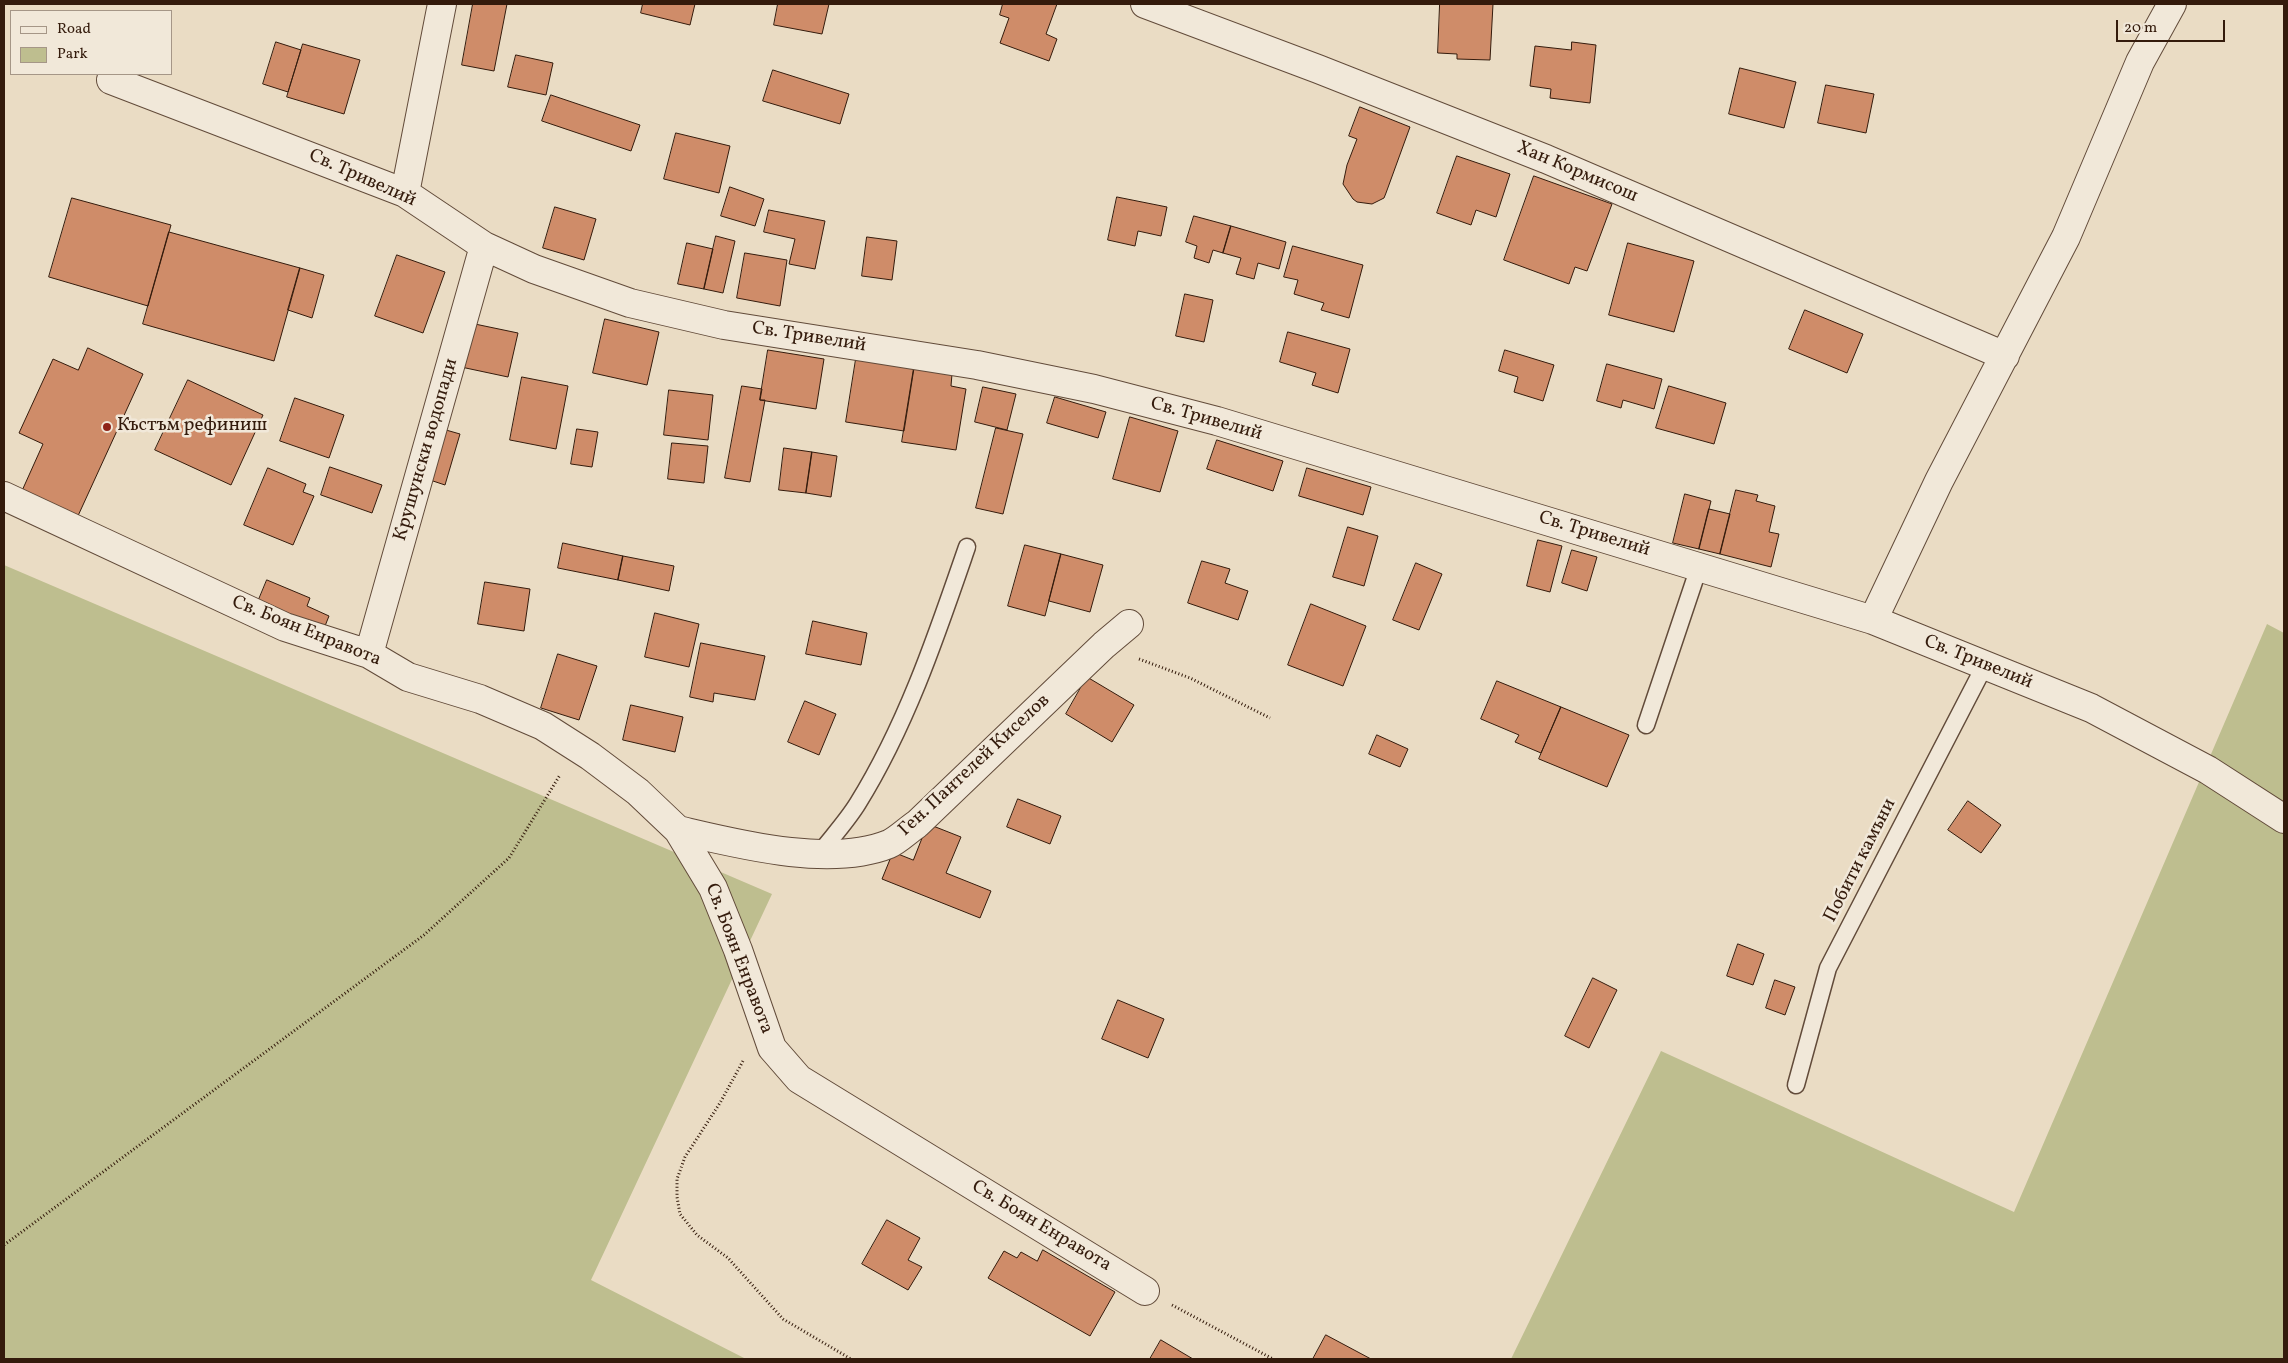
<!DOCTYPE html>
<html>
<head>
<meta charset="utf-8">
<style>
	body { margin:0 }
	#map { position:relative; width:2288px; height:1363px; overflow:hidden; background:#eadcc4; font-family:Vollkorn,serif }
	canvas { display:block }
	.frame { position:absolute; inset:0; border:5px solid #341b0c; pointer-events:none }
	.legend { position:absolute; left:10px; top:10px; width:162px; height:65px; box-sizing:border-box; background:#f1e8d9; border:1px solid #a59687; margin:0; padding:6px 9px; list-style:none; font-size:15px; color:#341b0c }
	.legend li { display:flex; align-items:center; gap:10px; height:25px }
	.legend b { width:25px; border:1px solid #a59687 }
	.scale { position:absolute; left:2116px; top:20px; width:109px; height:22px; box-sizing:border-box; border:2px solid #341b0c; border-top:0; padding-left:6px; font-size:15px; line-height:18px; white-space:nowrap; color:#341b0c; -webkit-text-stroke:4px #f1e8d9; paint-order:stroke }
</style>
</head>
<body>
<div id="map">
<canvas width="2288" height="1363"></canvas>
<div class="frame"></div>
<ul class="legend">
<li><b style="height:6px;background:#f1e8d9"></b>Road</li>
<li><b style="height:14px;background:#bebe8f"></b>Park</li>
</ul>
<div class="scale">20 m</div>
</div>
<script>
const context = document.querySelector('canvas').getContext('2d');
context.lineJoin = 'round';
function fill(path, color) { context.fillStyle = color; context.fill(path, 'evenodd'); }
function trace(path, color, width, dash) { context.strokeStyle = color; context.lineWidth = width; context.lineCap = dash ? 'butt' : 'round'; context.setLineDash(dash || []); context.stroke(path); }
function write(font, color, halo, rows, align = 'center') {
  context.font = font + ' Vollkorn,serif'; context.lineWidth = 5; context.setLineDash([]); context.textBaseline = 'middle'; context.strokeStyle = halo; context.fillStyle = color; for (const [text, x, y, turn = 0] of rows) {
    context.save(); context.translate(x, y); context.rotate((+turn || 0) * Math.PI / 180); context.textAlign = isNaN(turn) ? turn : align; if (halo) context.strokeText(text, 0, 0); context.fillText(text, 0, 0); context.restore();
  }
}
const green = new Path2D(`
	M4,565L772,894L591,1280L746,1359H4Z
	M2267,624L2284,633V1359H1511L1661,1051L2014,1212Z`);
const building = new Path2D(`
	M473,4H507L494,71L462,65Z
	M643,4H695L690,25L641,13Z
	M778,4H829L822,34L774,25Z
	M1003,4H1057L1046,34L1057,39L1049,61L1000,43L1009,18L1000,15Z
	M1440,4H1493L1490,60L1457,59V54L1438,53Z
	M276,42L301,50L288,92L263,84Z
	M1572,42L1596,45L1590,103L1550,98L1551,89L1530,86L1535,46L1571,50Z
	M303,44L360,60L344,114L287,97Z
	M516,55L553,63L546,95L508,87Z
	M1740,68L1796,82L1784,128L1729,114Z
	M773,70L849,94L840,124L763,101Z
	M1826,85L1874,94L1866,133L1818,123Z
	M551,95L640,125L631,151L542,121Z
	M1360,107L1410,127L1386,193L1384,198L1372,204L1357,202L1353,199L1343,184L1347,165L1357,139L1349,136Z
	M676,133L730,146L719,193L664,179Z
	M1457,156L1510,174L1496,217L1476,210L1471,225L1437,213Z
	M1534,176L1612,204L1587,271L1575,267L1569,284L1504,260Z
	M730,187L764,199L755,226L721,216Z
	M1117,197L1167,207L1161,236L1138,231L1135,246L1108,240Z
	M72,198L171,225L148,306L49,277Z
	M555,207L596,219L584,260L543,248Z
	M769,210L825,221L815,269L789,264L795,239L764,232Z
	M1194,216L1231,226L1223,253L1213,250L1209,263L1194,258L1197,246L1186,242Z
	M1231,226L1286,242L1279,269L1258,263L1254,279L1236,274L1241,258L1223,253Z
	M169,232L300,268L274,361L143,324Z
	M716,236L735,241L723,293L704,289Z
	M867,237L897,241L892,280L862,276Z
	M687,243L713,249L704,289L678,284Z
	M1628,243L1694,261L1674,332L1609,315Z
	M1293,246L1363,265L1349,318L1321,310L1324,303L1294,294L1298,280L1284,277Z
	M745,253L787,260L780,306L737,298Z
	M397,255L445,272L423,333L375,316Z
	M300,268L324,275L312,318L288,310Z
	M1185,294L1213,300L1204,342L1176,336Z
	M1805,310L1863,334L1847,373L1789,349Z
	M605,319L659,332L647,385L593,373Z
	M470,323L518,333L508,377L461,367Z
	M1288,332L1350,349L1338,393L1312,385L1316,373L1280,362Z
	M88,348L143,374L77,518L21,493L43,444L19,433L53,359L78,370Z
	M768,350L824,359L816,409L760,400Z
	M1505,350L1554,365L1543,401L1514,392L1518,377L1499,371Z
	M856,359L914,368L904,431L846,422Z
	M1607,364L1662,379L1654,409L1623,400L1621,408L1597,401Z
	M914,368L952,374L951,386L966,389L956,450L902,442Z
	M522,377L568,386L556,449L510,440Z
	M188,380L263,415L231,485L155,450Z
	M742,386L762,389L760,400H765L750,482L725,478Z
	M1669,386L1726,403L1714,444L1656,428Z
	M983,387L1016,394L1007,430L975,422Z
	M669,390L713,395L708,440L664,435Z
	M1055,397L1106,412L1098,438L1047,423Z
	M295,398L344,415L329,458L280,441Z
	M1130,417L1178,431L1160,492L1113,479Z
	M439,428L460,434L445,485L424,478Z
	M996,428L1023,434L1003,514L976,508Z
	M577,429L598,432L592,467L571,464Z
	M1217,440L1283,461L1273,491L1207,469Z
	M672,443L708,446L704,483L668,479Z
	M784,448L812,452L806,493L779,490Z
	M812,452L837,456L831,497L806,493Z
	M330,467L382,485L372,513L321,495Z
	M268,468L306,484L303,492L314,496L293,545L244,525Z
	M1307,468L1371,487L1363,515L1299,496Z
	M1736,490L1758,495L1756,501L1775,506L1769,532L1779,534L1771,567L1720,554Z
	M1685,494L1711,501L1699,549L1673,543Z
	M1709,509L1730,514L1720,554L1699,549Z
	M1348,527L1378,536L1364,586L1333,577Z
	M1538,540L1562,546L1550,592L1527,586Z
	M563,543L623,556L618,580L558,568Z
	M1025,545L1061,554L1045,616L1008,606Z
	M1572,550L1597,557L1587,591L1562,583Z
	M1061,554L1103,565L1090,612L1049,601Z
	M623,556L674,566L669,591L618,580Z
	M1202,561L1230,569L1225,583L1248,591L1238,620L1188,603Z
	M1416,563L1442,574L1419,630L1393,620Z
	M267,580L310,598L307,606L329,616L321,636L255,609Z
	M485,582L530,589L524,631L478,624Z
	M1311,604L1366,626L1343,686L1288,665Z
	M655,613L699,624L689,667L645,657Z
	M813,621L867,633L861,665L806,654Z
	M701,643L765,656L755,700L714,693L713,702L690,697Z
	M558,654L597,666L579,720L541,708Z
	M1087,677L1134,705L1112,742L1066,714Z
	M1497,681L1561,707L1541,753L1515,742L1519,735L1481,719Z
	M805,701L836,714L819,755L788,742Z
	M631,705L683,717L675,752L623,740Z
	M1561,707L1629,735L1607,787L1539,759Z
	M1377,735L1408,749L1400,767L1369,754Z
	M1018,799L1061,816L1050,844L1007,827Z
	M1968,801L2001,825L1981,853L1948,830Z
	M928,824L961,837L946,873L991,891L980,918L882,879L893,852L913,860Z
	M1738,944L1764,954L1753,985L1727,976Z
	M1593,978L1617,990L1589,1048L1565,1036Z
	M1775,980L1795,987L1785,1015L1766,1008Z
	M1118,1000L1164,1019L1148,1058L1102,1039Z
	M887,1220L920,1238L908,1260L922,1267L908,1290L862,1264Z
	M1043,1250L1115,1292L1090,1336L988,1278L1004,1251L1017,1258L1021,1252L1037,1261Z
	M1326,1335L1371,1359H1313Z
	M1161,1340L1193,1359H1150Z`);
const path = new Path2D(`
	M1139,659L1190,678L1270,718
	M743,1061L720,1103L685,1157L677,1179V1197L680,1214L697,1235L728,1258L783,1319L851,1359
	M4,1245L424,935L509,858L560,775
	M1172,1305L1273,1359`);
const service = new Path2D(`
	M1646,725L1699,567
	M819,854C832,837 847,821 858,803C907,724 937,634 967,547
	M1796,1085L1828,968L1985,665`);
const minor = new Path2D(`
	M1145,4L1318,69L1546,159L2005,356
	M111,80L405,193L484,246L534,269L630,303L724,325L977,365L1094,389L1217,421L1873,620L2091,708L2208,770L2284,819
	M405,193L442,4
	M4,496L285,627L369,654L408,677L480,699L543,726L590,756L638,792L678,830L713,888L738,950L772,1048L799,1079L1145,1291
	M1873,620L1939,481L2066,237L2140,62L2172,4
	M369,654L484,246
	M678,830C738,844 830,868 889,844C898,840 908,830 917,824L1104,645L1129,624`);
const markers = [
	[107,427,5,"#8f2418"]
];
const streetNames = [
	["Хан Кормисош",1577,173,23],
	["Св. Тривелий",362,179,24],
	["Св. Тривелий",809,338,9],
	["Св. Тривелий",1206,420,16],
	["Крушунски водопади",427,450,-74],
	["Св. Тривелий",1594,535,17],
	["Св. Боян Енравота",306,632,22],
	["Св. Тривелий",1978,663,22],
	["Ген. Пантелей Киселов",975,766,-43],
	["Побити камъни",1861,861,-63],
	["Св. Боян Енравота",738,959,69],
	["Св. Боян Енравота",1041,1227,31]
];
const poiNames = [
	["Къстъм рефиниш",117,427]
];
fill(green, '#bebe8f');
fill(building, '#cf8c69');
trace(building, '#341b0c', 1);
trace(service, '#624b3a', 19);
trace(minor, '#624b3a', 30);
trace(path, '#341b0c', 3, [1, 2.5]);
trace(service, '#f1e8d9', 16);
trace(minor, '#f1e8d9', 28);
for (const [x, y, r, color] of markers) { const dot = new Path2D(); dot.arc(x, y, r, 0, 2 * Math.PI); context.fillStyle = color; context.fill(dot); trace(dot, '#f1e8d9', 2); }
write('19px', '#341b0c', '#f1e8d9', streetNames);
write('19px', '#341b0c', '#f1e8d9', poiNames, 'left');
</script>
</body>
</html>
